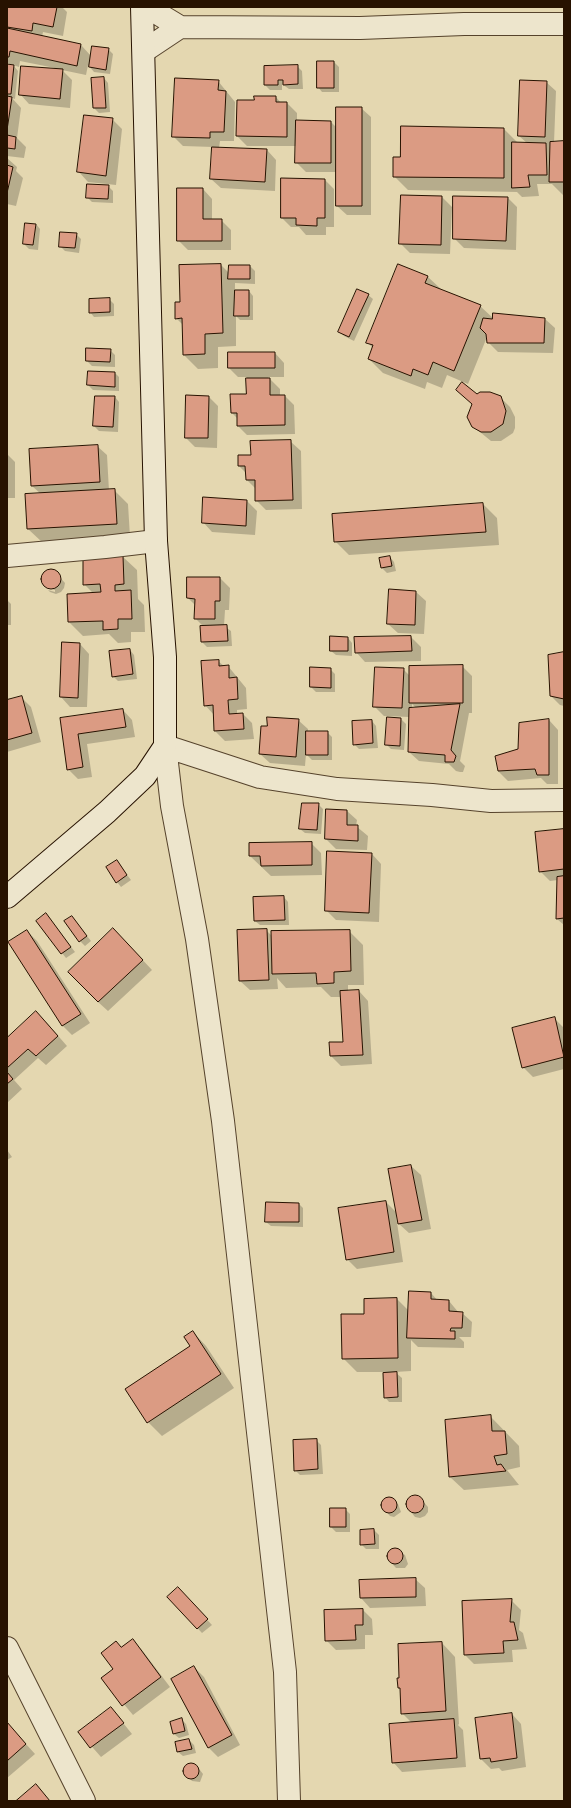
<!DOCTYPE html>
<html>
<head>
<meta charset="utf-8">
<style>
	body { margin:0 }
	#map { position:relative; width:571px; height:1808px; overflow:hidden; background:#e4d7b0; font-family:Vollkorn,serif }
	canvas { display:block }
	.frame { position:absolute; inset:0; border:8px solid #271200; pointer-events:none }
</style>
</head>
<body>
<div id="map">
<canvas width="571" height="1808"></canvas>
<div class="frame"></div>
</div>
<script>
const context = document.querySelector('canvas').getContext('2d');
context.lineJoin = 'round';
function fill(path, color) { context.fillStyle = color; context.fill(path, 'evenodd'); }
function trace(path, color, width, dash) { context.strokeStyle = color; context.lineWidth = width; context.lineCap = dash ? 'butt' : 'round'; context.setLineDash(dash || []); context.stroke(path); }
const shadow = new Path2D(`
	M7,7H62L67,12L63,36L43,32L42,37L81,45L91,56L108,49L113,54L110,74L94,72L88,65L86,75L62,70L72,80L70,108L29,104L20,94L55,68L20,61L19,67L13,65L18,71L15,99L12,98L21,108L17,138L26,147L24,158L7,156V65H11L7,62Z
	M318,62H334L339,67V92H322L318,87Z
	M297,66L302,71L303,89H289L282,84V90H270L265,85Z
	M104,78L108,83L110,112L99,113L94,108Z
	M218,81L235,102L234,141H220L219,148L267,150L276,160L275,191L221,188L211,179L213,147L183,146L173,136Z
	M546,82L556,91L554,143L564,142V196L552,184H537L539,196L522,197L517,192L408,190L394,176L401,158L504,129L518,143H527L519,136Z
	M276,97L281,103H287L297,113V121L331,122L337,128L361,108L371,117V215H347L337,206V172H306L296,162V146H247L237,136L255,101Z
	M112,119L122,129L116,185L88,182L79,172Z
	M7,158L17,167L16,171L23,178L16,206L7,204Z
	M325,180L334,189V227H326V235H306L299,227H291L282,218Z
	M108,186L113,191V203L92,202L87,197Z
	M203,189L212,199V220H221L231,230V250H188L178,240Z
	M402,196L442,197L452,207L450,254L410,253L400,243Z
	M508,198L517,207L516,250L464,248L454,238Z
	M26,224H36L40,229L38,250L29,249L24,244Z
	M76,234L81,239L79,253L65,251L60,246Z
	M221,265L229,273L250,266L255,271V284L235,283V291H249L253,296V320H240L236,316V346L218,347V368L198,369L184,355V326L176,318L181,303Z
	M399,265L428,277L442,290L480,306L493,318L545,319L555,328L553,353L498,352L488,342L487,337L468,384L447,375L442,388L427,382L425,389L383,373L369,359L373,348L368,343Z
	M368,295L373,299L354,341L344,336L339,332Z
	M109,299L114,304V316L94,317L90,312Z
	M110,350L115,355V367L92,366L87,361Z
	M275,353L284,363V377H268L280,389V396H285L294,405L295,434L247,435L238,426V419L232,413L247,395V377H238L229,368Z
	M115,373L119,377V391L93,390L88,385Z
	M457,390L477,396L500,397L510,407L515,417V428L513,433L501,441H491L480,432L470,422L468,413L473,405Z
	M115,397L119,402L118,432L99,431L94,426Z
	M209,397L218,406L217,448L195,447L186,438Z
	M291,442L301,451L302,509L266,510L256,500V489L247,480L246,473L239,466L252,456Z
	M97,446L107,455L109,491L114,490L128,504L130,537L42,542L28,529L41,494L32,486Z
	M7,454L15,462V498H7Z
	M247,501L257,511L255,535L212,532L203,522Z
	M483,504L497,518L499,545L349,555L335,541Z
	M123,557L137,570L138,599L144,605L145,632H131V642L118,643L109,634L83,636L69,622L94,594L84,584Z
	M390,557L394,562L396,571L387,573L382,568L380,559Z
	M51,570L56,573L65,583L64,588L61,592L56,594L50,592L48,590L55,592V590L46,587L42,582V577L46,572Z
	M188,578H220L230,588L229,610H225L224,626L231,631L232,646L207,647L202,642L201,627H204L195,618L196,606L188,598Z
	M390,590L416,592L426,601L424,634L398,633L388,624Z
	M7,600L11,604V625H7Z
	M411,637L421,647V661L365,662L356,652Z
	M348,638L352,643V656L336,655L331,651Z
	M80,644L89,654L87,707H70L61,697Z
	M130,650L134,655L137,679L118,681L113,676Z
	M564,653V706L560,705L551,696Z
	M218,661L224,666H228L246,688L247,709L237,710V714H243L252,723L254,739L225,741L215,731L214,715L205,705Z
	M462,666L472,676V713H469L460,761L465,766L463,772H460L456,771L449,764L419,761L409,752L410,717L384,716L374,706L403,669L410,676ZM412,704L416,708L412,709Z
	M330,669L335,674V692H316L311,687Z
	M21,697L31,707L41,742L7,752V701Z
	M123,710L132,720L135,737L87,744L92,777L78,779L68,769L61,719Z
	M387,718L401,719L406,724L404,750L391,749L386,744Z
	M298,720L308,729V732H327L332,737V760H312L306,754L305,766L270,763L260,754Z
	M549,720L558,730V784H547L541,778L508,781L498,771Z
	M372,721L376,726L378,748L359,749L354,744Z
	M318,804L323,809L321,834L305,833L300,829Z
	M347,811L357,820L356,826L368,836L367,850L336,849L326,839Z
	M564,830V925L557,919L558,880L550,881L540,871Z
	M311,843L321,853L322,875L271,876L250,856Z
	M372,854L381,864L379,922L336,920L326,910Z
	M117,862L131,880L121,887L117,882Z
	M284,897L288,902L289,925H260L255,921Z
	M46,914L75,952L66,958L62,953Z
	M72,917L91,941L85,946L80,941Z
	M266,930L272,936L349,931L363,945L364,985H348V992L359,991L368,1001L372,1064L341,1066L331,1056L344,1043L341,997H331L321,987L286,988L277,978L278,989L250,990L240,981Z
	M27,931L37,941L90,1023L72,1035L62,1025Z
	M123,939L152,970L108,1011L98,1002Z
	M554,1018L564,1028V1069L533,1077L523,1067Z
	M46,1022L67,1046L46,1065L38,1058L14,1080L22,1089L7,1103V1039Z
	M7,1150L12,1157L7,1160Z
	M411,1166L421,1175L431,1229L409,1233L399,1224L398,1216H396L403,1262L357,1269L347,1259L386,1202L398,1214Z
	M299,1204L303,1208V1227L271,1226L266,1222Z
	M431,1293L438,1301H449L459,1313H462L472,1322L471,1337H459L464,1342V1348L418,1347L411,1340V1371L395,1372L402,1378V1402H389L385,1397L384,1372H357L343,1358L365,1315L397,1299L409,1311Z
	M193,1332L206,1346L234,1388L162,1436L148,1422L126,1390L191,1347Z
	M490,1416L519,1446L520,1467L507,1470L519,1485L464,1490L450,1477Z
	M316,1440L321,1445L323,1474L300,1475L295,1470Z
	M415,1496L420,1498L428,1507V1512L425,1516L420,1518L415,1517L407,1507V1502L410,1498Z
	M389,1498L398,1504L401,1512L394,1517L390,1516L382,1507L385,1499Z
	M331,1509H345L350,1514V1532H336L331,1527Z
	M374,1530L379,1535V1549H366L361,1544Z
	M395,1549L405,1555L408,1564L405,1568H396L388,1559L391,1550Z
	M415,1579L425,1588L426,1606L370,1608L361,1598L360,1581Z
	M182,1593L212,1625L202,1633L168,1597Z
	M511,1600L521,1610L519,1630L523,1633L527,1649L512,1650L513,1662L474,1664L465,1655Z
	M363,1610L372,1619L373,1635H365V1649L336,1650L326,1640Z
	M132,1640L142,1650L170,1687L133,1715L102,1678L114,1669L122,1648Z
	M442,1643L455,1657L459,1724L458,1725L463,1730L466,1767L402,1772L393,1762L412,1723L402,1713L401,1690L399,1688L400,1679Z
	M194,1667L204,1677L240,1745L218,1757L208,1747Z
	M111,1708L132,1734L101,1757L79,1732Z
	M512,1714L521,1724L526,1767L502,1771L499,1768L491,1769L481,1759L476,1719Z
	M181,1719L186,1724L189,1735L179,1738L174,1734Z
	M7,1723L35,1754L7,1778Z
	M189,1740L194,1745L196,1753L183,1756L178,1752Z
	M192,1764L196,1765L203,1774L200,1782L192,1781L184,1772L185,1768Z`);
const building = new Path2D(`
	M7,7H57L53,27L33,23L32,31L7,27Z
	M7,28L81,44L77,66L10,51L9,57H7Z
	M92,46L109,48L106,70L89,67Z
	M317,61H334V88H317Z
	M7,64L14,65L11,94H7Z
	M298,65V84L283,85V80H278V85H264V66Z
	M21,66L63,69L60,99L19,95Z
	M104,77L106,108H93L91,78Z
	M175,78L219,80L218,90L226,91L224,132H210V138L172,137Z
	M520,80L547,81L545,137L518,136Z
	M7,96L12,97L7,130Z
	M254,96H276V102H287V137L236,136L237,100H254Z
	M336,107H362V206H336Z
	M84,115L113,118L106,176L77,172Z
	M296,120L331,121V163H295Z
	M401,126L504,128V178L393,177V157H400Z
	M7,135L16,137L15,149L7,148Z
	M564,141V182H549L550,142Z
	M512,142L546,143L547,175H528L530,187L512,188Z
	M212,147L267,149L265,182L210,179Z
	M7,165L13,167L7,193Z
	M281,178L325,179V218H317V226L296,225V218H281Z
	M87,184L109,185L108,199L86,198Z
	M177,188H203V219H222V241H177Z
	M401,195L442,196L441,245L399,244Z
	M453,196L508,197L506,241L453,239Z
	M25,223L36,224L33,245L23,244Z
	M60,232L77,233L75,248L59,247Z
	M221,264L223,333L205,334V354L183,355L182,318L175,319V302H180L179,265Z
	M398,264L428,276L425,283L481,305L454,371L433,362L428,375L413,369L411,376L368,359L373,345L366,343Z
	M229,265H250V279H228Z
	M357,289L369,294L349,337L338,332Z
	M235,290H249V316H234Z
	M110,298V312L89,313V299Z
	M493,313L545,318L544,343H487L486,334L480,328L483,318L492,319Z
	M86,348L111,349L110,362L86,361Z
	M228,352H275V368H228Z
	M88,371L115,372V387L87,385Z
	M246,378H270V395H285V425L237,426V413H231L230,394H246Z
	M462,382L477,394L480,392H490L501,396L506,411L503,424L491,432H481L472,427L467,417L472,404L456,390Z
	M186,395L209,396L208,438H185Z
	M95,396H115L113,427L93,426Z
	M291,440L293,500L255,501V480H246L245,466H238V455H251L250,441Z
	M98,445L100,482L31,486L29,449Z
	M115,489L117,524L27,529L25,494Z
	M203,497L247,500L246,526L202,523Z
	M483,503L486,532L334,542L332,514Z
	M123,556L124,584L115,585V591L131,590L132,619H118V629L103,630V621L68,622L67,594L101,592L100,584L83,585V557Z
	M390,556L392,566L381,568L379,558Z
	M41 579a10 10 0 1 1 20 0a10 10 0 1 1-20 0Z
	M187,577H220V601H215V619H194L195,599L187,598Z
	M389,589L416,591L415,625L387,624Z
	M227,625L228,641L201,642L200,626Z
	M330,636L348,637V651H330Z
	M411,636L412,651L355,653L354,637Z
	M62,642L80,643L78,698L60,697Z
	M130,649L133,674L112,677L109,651Z
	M564,652V699L550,696L548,655Z
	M219,660V666L229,665V678L237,677L238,699L228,700L229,714L243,713L244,729L214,731L213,705L204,706L201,661Z
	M463,665V703H409V666Z
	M310,667L331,668V688L310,687Z
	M375,667L404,668L402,708L373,707Z
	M22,696L32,733L7,740V700Z
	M460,704L451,750L456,756L454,762H445V755L408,752L409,708Z
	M123,709L126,727L78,734L83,767L67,770L60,718Z
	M267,717L299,719L296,757L259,754L261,726H267Z
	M387,717L401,718L400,746L385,745Z
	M549,719V775H537L535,769L498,771L495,756L518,749L519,723Z
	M372,720L373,743L353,745L352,721Z
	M306,731H328V755H306Z
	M302,803H319L317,830L299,829Z
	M326,809L347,810V825H358V841L325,839Z
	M564,829V869L539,872L535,832Z
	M312,842V865L261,866L260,856H249V843Z
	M327,851L372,853L369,913L325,911Z
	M117,860L127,875L116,883L106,867Z
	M564,876V918L556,919L557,877Z
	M284,896L285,920L254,921L253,897Z
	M46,913L71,947L61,954L36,921Z
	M72,916L87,936L79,942L64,921Z
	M113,928L143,960L98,1002L68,972Z
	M267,929L269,980L239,981L237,930Z
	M27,930L81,1014L62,1026L8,942Z
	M350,930L351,971L334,972V983L317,984L316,973L272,974L271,931Z
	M359,990L363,1055L330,1056L329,1042H343L340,991Z
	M36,1011L58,1036L36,1056L28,1049L7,1068V1038Z
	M555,1017L564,1057L522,1068L512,1028Z
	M7,1072L13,1079L7,1084Z
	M411,1165L422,1220L398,1224L388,1169Z
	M386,1201L394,1252L346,1260L338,1208Z
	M266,1202L299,1203V1222H265Z
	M409,1291L431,1292V1299L449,1300V1311L463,1312L462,1328H451L450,1331H455V1339L407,1338Z
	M397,1298L398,1358L342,1359L341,1314H364V1299Z
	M193,1331L221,1374L147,1423L125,1389L190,1346L184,1337Z
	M397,1372L398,1397L384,1398L383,1373Z
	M491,1415L492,1431H505L507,1454L494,1456L497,1465L501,1464L506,1471L449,1477L445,1420Z
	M317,1439L318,1469L294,1471L293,1440Z
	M406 1504a9 9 0 1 1 18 0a9 9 0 1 1-18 0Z
	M381 1505a8 8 0 1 1 16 0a8 8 0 1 1-16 0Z
	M330,1508H346V1527H330Z
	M374,1529L375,1544L360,1545V1530Z
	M387 1556a8 8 0 1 1 16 0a8 8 0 1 1-16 0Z
	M416,1578V1597L360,1598L359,1580Z
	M178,1587L208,1619L197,1629L167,1597Z
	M512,1599L510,1622H514L518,1640L503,1641L504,1653L464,1655L462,1601Z
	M363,1609V1625H355L356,1640L325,1641L324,1610Z
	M133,1639L161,1677L122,1706L101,1678L113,1669L101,1653L116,1641L121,1647Z
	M442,1642L446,1711L401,1714L400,1688H398L397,1678H399L398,1644Z
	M194,1666L232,1735L208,1748L171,1679Z
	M111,1707L124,1723L90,1748L78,1732Z
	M512,1713L517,1758L491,1762L490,1758L480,1759L475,1718Z
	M182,1718L185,1731L173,1734L170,1722Z
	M454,1719L457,1758L392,1763L389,1724Z
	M7,1722L26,1744L7,1761Z
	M189,1739L192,1749L177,1752L175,1742Z
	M183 1771a8 8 0 1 1 16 0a8 8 0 1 1-16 0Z
	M36,1784L50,1801H16Z`);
const street = new Path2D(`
	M180,27L360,28L464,24H564
	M144,51L180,27L147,7
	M7,556L105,547L156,541
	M7,1648L84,1801
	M289,1801L285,1672L223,1121L197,939L172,806L165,746L260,777L337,789L432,795L491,801L564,800`);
const secondary = new Path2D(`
	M7,897L107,812L145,776L165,746V657L156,541L142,7`);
fill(shadow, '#0003');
fill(building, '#db9b83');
trace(building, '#271200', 1);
trace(street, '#56432c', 24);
trace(secondary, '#271200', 24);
trace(street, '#ede5cc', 22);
trace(secondary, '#ede5cc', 22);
</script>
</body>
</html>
